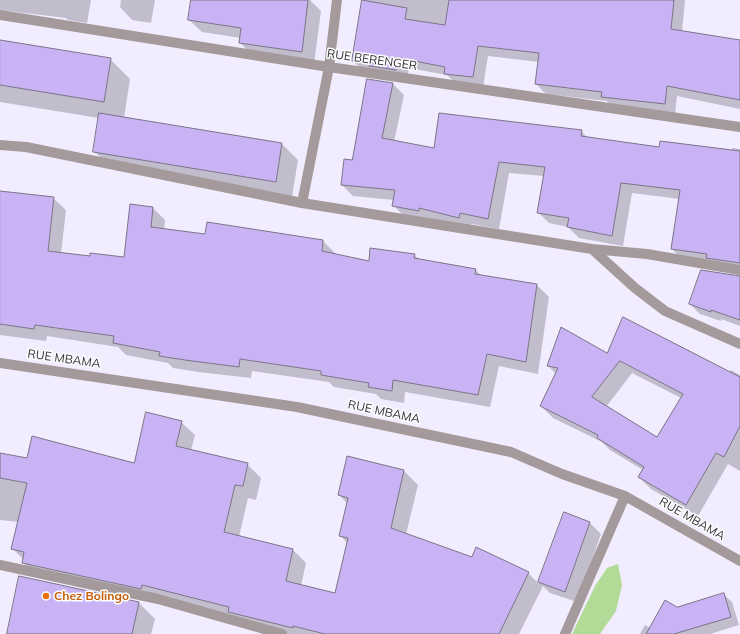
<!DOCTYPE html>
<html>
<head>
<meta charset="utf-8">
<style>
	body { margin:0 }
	canvas { display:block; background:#f2ecff }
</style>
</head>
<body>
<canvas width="740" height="634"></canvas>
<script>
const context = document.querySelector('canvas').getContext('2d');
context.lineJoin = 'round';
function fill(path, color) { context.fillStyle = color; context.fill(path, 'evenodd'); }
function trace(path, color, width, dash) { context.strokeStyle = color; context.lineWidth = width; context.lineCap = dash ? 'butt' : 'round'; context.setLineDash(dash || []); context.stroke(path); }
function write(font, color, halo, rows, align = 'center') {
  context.font = font + ' Mulish,sans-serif'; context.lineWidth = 3; context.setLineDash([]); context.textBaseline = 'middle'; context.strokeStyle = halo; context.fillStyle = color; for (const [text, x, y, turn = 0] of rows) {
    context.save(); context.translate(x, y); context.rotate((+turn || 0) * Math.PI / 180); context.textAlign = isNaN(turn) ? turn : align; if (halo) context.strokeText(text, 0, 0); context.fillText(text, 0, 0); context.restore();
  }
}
const green = new Path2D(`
	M618,564L622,585L616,611L600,634H572L595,586L607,568Z`);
const shadow = new Path2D(`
	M0,0H91L87,23L68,20L66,18L0,10Z
	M121,0H155L151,23L132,20L120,7Z
	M192,0H310L321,11L314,64L253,55L240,43L241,38L202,32L189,20Z
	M363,0H685L682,32L740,41V39V109L677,96L675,114L613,107L607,101L546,94L536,84L539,62L488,56L483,87L456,84L447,75L409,68L407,79L364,72L353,61Z
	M0,41L110,59L130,79L124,118L282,144L298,160L292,197L111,168L94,151L99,118L0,102Z
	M393,84L404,95L394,142L435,149L581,131L588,138L660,148L732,151V148L740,149V268L683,260L672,249L680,199L632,193L623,246L579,238L568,227L549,223L538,212L544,176L509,173L499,229L471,224L470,229L404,216L393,205L394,200L353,196L342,185L353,161Z
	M0,191L53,198L66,210L61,254L91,257L125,258L153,208L165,220L164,230L206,235L323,241L335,253V254L370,262L414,255L419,259L475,270L482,276L537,285L549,297L538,374L499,366L490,407L405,392L404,403L381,399L376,394L334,387L329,382L252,371L251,378L198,372L173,368L168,363L126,355L118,347L47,336L46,341L0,335Z
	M740,293V326L721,319V321L700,314L690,304Z
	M607,354L730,373L731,370L740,375V471L728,464L698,516L651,489L639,477L643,470L610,450L602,442L553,418L541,406L556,374L548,366ZM632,373L681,398L657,438L606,407Z
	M181,422L195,435L191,450L247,464L261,478L256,500L248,498L239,537L293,550L306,563L301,586L335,594L347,543L340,535L347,503L339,495L348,457L404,471L418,485L406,534L472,558L528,573L538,583L565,514L590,523L601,534L577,602L550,593L543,586L519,634H279L155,602L37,576L23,563L24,560L12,548L19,522L0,520V454L28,459L135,464Z
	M723,594L732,602L739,625L710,634H640L645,625L650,628L677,608Z
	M138,602L155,619L151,634H8Z`);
const building = new Path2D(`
	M191,0H308L302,52L239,43L241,28L188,20Z
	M362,0L407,8L405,19L445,25L449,0H674L671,29L740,40V100L667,86L665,104L601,97L602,92L535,84L539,53L478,46L473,77L444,74L445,67L399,58L397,69H396V70L369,66L370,64L352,61Z
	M0,40L111,58L104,102L0,85Z
	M367,79L393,83L382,138L434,148L439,113L582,130L581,136L659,147L660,141L740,151V263L706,258L707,254L671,249L680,190L621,183L612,236L567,227L569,218L537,213L545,167L499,162L488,219L460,213L459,218L419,208V211L392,206L395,190L341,185L344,159L352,160Z
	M99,113L282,143L276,182L93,152Z
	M0,191L54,197L48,251L90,256V253L124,257L130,204L153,207L151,227L205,234L207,222L323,240L322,251L369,261L370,248L415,254L414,258L476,269L475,274L537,284L526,362L487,354L478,395L393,380L392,391L368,387L369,383L321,375V371L240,359L239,367L185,360L159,356L160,352L113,343L114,336L35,325L34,329L0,324Z
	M701,270L740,276V320L711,310V312L689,304Z
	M623,317L740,377V426L724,457L716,453L686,505L638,477L644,467L597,438L598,435L540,406L558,368L547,366L561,327L607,353ZM620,361L683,394L657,437L592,397Z
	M146,412L182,421L176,446L248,463L243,486L235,485L224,532L293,549L286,581L335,593L348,538L339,536L348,498L338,495L347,456L404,470L391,528L472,557L476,547L529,572L499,634H325L293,626V628L228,612L229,607L142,585L141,589L22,563L24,552L11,549L27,483L0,478V453L27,458L32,436L134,463Z
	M564,512L590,522L565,592L538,582Z
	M19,576L139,602L132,634H7Z
	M724,593L731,617L674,634H646L665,600L677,607Z`);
const minor = new Path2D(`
	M0,15L329,67L740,127
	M0,145L26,147L302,203L592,249L647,254L740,270
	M302,203L329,67L337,0
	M592,249L635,288L665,311L740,344
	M0,363L297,407L511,452L562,474L625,496L740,561
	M0,565L158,599L282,634
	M565,634L625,496`);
const markers = [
	[46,596,4,"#e8710a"]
];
const streetNames = [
	["RUE BERENGER",372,60,8],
	["RUE MBAMA",64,359,8],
	["RUE MBAMA",384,412,12],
	["RUE MBAMA",692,519,30]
];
const foodNames = [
	["Chez Bolingo",54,596]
];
fill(green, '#b2db97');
fill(shadow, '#0003');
fill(building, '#c9b3f5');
trace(building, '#7a7586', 1);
trace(minor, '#a49a9b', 10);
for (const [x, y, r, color] of markers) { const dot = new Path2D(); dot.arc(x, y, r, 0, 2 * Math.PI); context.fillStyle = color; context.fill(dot); trace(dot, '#fdfdfd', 1.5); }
write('12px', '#343139', '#fdfdfd', streetNames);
write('bold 12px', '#c56008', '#fdfdfd', foodNames, 'left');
</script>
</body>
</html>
